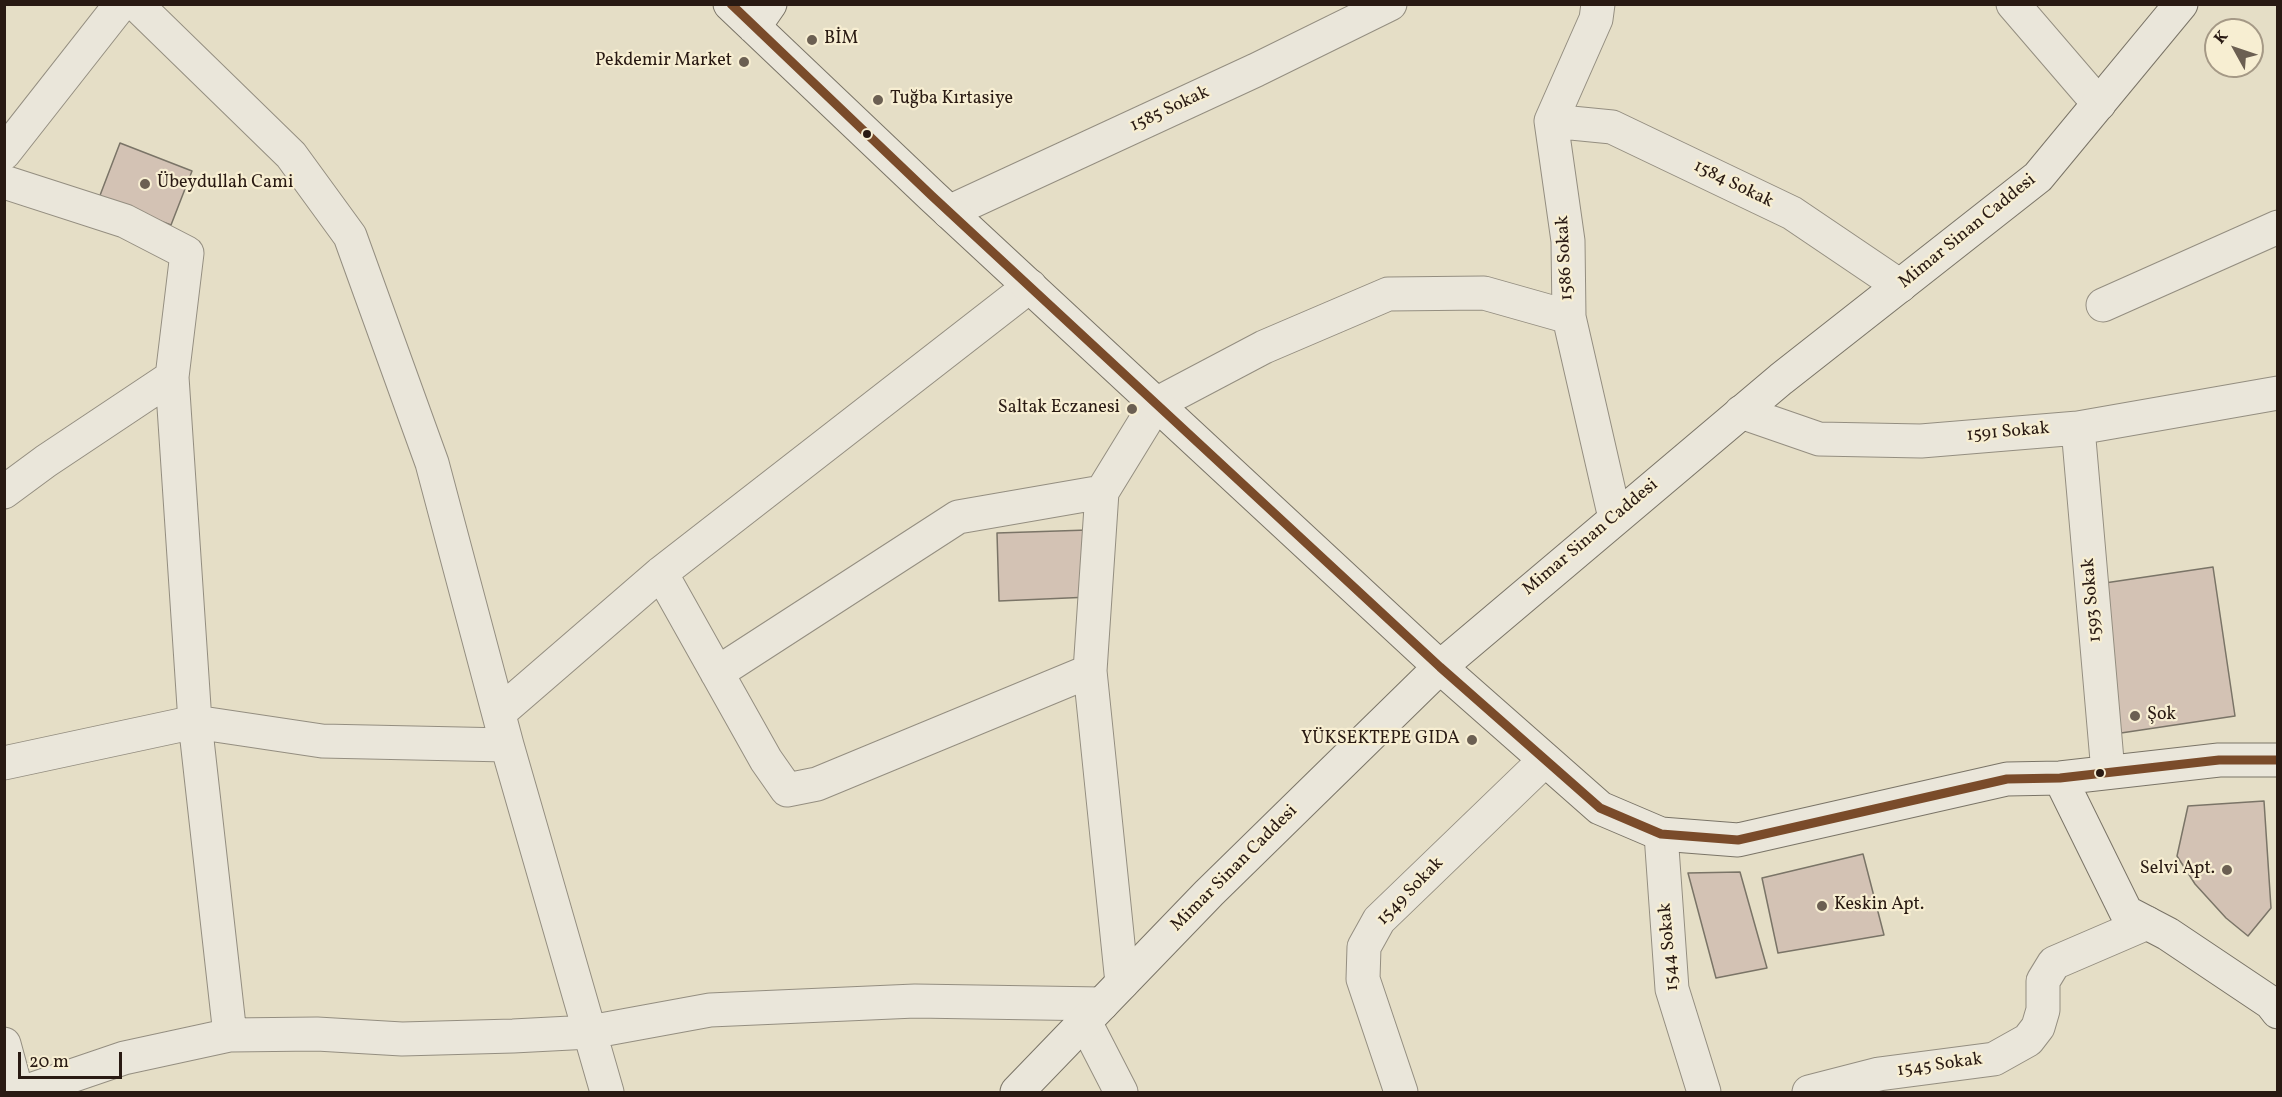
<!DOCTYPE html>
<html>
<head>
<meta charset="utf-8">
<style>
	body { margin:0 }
	#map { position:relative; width:2282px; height:1097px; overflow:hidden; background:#e5dec6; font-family:Vollkorn,serif }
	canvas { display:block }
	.frame { position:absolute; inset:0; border:6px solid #291a13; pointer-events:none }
	.north { position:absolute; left:2204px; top:18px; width:60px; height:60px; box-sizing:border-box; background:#f7eed2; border:2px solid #a59986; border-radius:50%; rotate:310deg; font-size:16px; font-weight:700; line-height:24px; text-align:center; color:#291a13 }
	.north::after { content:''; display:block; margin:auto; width:21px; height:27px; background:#6b5f52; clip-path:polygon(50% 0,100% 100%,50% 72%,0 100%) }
	.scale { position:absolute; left:18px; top:1052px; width:104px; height:27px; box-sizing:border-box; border:3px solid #291a13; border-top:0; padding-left:8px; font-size:18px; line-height:21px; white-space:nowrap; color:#291a13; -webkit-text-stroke:4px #f7eed2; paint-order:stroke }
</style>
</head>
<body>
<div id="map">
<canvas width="2282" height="1097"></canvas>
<div class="frame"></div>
<div class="north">K</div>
<div class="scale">20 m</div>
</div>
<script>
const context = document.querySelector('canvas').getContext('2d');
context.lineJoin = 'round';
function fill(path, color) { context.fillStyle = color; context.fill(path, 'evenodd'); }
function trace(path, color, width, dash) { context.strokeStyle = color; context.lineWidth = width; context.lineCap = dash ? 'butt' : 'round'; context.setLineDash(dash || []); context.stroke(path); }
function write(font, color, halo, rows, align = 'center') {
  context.font = font + ' Vollkorn,serif'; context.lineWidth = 4.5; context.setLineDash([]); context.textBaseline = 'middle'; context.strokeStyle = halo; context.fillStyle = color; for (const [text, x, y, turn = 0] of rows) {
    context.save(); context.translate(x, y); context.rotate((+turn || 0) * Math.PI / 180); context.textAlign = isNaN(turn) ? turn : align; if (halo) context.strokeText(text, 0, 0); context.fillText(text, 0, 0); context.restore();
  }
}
const building = new Path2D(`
	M120,143L192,171L171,225L99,198Z
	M1088,530L1090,597L999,601L997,533Z
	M2213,567L2235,716L2121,733L2098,584Z
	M2264,801L2271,908L2248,936L2226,918L2195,884L2177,856L2188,806Z
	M1863,854L1884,935L1778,953L1762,878Z
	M1740,872L1767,968L1716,978L1688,873Z`);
const street = new Path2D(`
	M136,4L291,155L350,236L432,463L507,745L607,1092
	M1598,4L1596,19L1551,121L1568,241L1569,317L1615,518
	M2013,4L2099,104
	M1551,121L1612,127L1792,213L1900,286
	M4,153L121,4
	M4,182L125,221L187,253L172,377L195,722L230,1035
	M949,212L1256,70L1390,4
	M2103,305L2278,227
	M1741,412L1819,439L1921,441L2078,428L2278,393
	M2078,428L2108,772
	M4,492L46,461L172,377
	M661,573L766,760L787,790L817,784L1090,671
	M717,673L958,517L1102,492
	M499,713L661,573L1030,286
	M4,763L195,722L322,741L507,745
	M1661,834L1672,989L1704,1092
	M1122,983L1090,671L1102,492L1156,404L1264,347L1388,294L1484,293L1569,317
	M1085,1022L1121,1092
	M4,1044L17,1092
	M24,1092L124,1058L230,1035L317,1034L402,1039L513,1036L590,1032L710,1010L915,1001L1102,1004
	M1401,1092L1363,979L1364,947L1379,920L1545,760
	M1809,1092L1879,1074L1994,1059L2028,1040L2038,1027L2043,1010V981L2054,963L2147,923`);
const secondary = new Path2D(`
	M730,4L932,196L1440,667L1600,808L1661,834L1738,840L2007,779L2060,778L2219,760H2278
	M754,27L770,4
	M2060,778L2126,912L2168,934L2271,1003L2278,1012
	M1017,1092L1209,893L1440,667L1781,379L2038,177L2181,4`);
const bus1 = new Path2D(`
	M731,4L932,196L1440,667L1600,808L1661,834L1738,840L2007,779L2060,778L2219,760H2278`);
const markers = [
	[812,40,6,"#6b5f52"],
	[744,62,6,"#6b5f52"],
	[878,100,6,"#6b5f52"],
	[867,134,5,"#291a13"],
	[145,184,6,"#6b5f52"],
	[1132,409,6,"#6b5f52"],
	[2135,716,6,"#6b5f52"],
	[1472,740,6,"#6b5f52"],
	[2100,773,5,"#291a13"],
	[2227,870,6,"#6b5f52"],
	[1822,906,6,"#6b5f52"]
];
const poiNames = [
	["BİM",824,40],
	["Pekdemir Market",732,62,"right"],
	["Tuğba Kırtasiye",890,100],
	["Übeydullah Cami",157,184],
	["Saltak Eczanesi",1120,409,"right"],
	["Şok",2147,716],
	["YÜKSEKTEPE GIDA",1460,740,"right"],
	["Selvi Apt.",2215,870,"right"],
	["Keskin Apt.",1834,906]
];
const streetNames = [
	["1585 Sokak",1170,110,-25],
	["1584 Sokak",1733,185,26],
	["Mimar Sinan Caddesi",1968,232,-39],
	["1586 Sokak",1566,258,-93],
	["1591 Sokak",2008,433,-5],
	["Mimar Sinan Caddesi",1591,538,-40],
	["1593 Sokak",2093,600,-95],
	["Mimar Sinan Caddesi",1235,869,-45],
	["1549 Sokak",1411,892,-46],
	["1544 Sokak",1670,947,-95],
	["1545 Sokak",1940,1066,-8]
];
fill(building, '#d3c2b4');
trace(building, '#7a7467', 1.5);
trace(street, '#948e80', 35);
trace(secondary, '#7a7467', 35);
trace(street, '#eae6da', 33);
trace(secondary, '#eae6da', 33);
trace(bus1, '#7a4b2a', 9);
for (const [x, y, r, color] of markers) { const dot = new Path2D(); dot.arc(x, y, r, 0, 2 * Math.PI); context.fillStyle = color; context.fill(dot); trace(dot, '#f7eed2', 2); }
write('18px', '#291a13', '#f7eed2', poiNames, 'left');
write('18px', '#291a13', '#f7eed2', streetNames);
</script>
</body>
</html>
